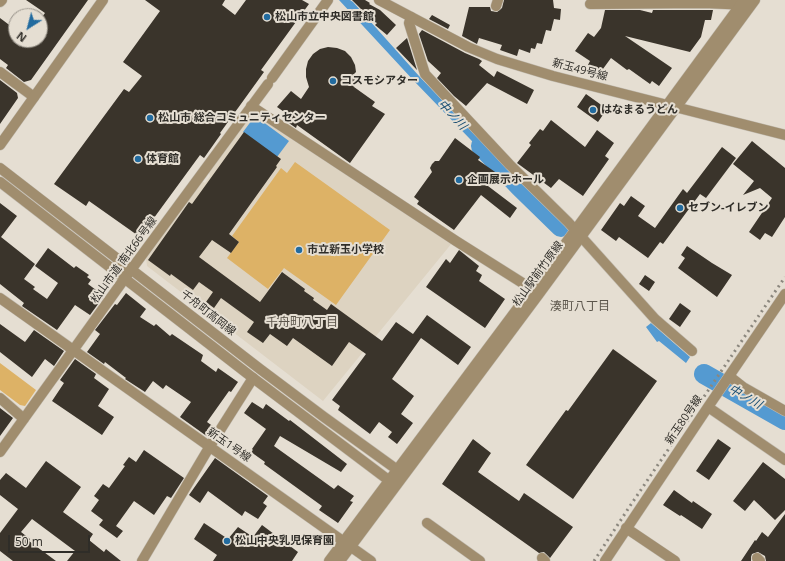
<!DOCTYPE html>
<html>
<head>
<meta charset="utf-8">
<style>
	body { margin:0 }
	#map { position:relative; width:785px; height:561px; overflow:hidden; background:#e5ded2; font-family:"Open Sans",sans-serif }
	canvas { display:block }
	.north { position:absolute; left:8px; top:8px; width:40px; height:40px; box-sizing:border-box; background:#e5ded2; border:1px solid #9c978e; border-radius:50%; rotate:216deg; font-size:11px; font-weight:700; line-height:16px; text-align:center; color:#2f2d28 }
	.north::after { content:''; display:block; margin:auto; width:14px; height:18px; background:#226b9f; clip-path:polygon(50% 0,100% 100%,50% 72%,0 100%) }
	.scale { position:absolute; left:8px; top:535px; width:82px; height:18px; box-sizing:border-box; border:2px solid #2f2d28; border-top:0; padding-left:5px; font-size:12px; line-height:14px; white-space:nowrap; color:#2f2d28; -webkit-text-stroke:3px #e5ded2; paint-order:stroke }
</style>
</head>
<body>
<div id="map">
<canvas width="785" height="561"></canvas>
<div class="north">N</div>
<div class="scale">50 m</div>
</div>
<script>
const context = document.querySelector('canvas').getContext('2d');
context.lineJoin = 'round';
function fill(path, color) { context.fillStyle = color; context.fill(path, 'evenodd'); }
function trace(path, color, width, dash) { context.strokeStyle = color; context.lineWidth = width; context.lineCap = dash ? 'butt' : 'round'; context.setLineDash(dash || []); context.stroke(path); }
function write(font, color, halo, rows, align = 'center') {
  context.font = font + ' "Open Sans","Noto Sans JP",sans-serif'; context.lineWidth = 4; context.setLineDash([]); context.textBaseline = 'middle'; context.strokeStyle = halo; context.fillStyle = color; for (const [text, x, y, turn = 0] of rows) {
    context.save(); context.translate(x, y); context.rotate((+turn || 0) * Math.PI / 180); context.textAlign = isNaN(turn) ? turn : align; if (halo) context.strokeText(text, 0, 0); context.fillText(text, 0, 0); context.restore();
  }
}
const built = new Path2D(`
	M253,111L452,243L323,401L147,266L146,257L202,181L205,183L210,176L209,172Z`);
const green = new Path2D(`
	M295,162L390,230L336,305L284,268L268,289L227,258L239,242L232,236L281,168L287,173Z
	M0,363L36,390L25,406L20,405L0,390Z`);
const water = new Path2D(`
	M339,0H350L353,2L419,76L501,162L497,167L414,81Z
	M255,116L289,141L277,157L243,132Z
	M514,175L563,224L559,230L517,189L510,180Z
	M651,323L690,357L686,363L659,341L657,342L646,327Z`);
const river = new Path2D(`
	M481,146L520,187L561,227
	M704,374L785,420`);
const building = new Path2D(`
	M26,0H88L31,80L24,82L6,68L8,65L0,59V18L16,30V40H40V20L45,13Z
	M145,0H225L222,5L235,15L246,0H302L309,4L261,70L264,72L220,133L221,134L204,158L200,155L140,237L89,201L86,206L54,184L124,89L129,92L142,76L123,62L160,11Z
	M352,0H365L370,3L369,4L380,10L396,25L387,35L375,25L377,23L371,20L372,18L368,16Z
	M504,0H553L554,8L561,9L560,20L554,19L551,31L546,30L542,44L537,43L535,49L531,48L530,53L519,49L517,56L500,50L502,45L479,38L477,44L462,36L469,7H490L491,11L497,12L502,8Z
	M605,10H640L652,13L653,10H713L711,20H705L701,37L690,52L625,36L672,68L659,86L652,81L650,84L629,69L627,70L611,58L600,73L588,65L590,61L575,51L588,33L594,37L601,28Z
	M432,15L450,25L448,29L429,19Z
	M422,30L465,53L479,59L482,61L479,65L494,77L497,71L534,90L527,104L487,83L466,106L454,96L437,78L441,73L428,61L419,34Z
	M407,38L417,70L396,48Z
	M328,47L337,48L345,51L351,57L355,65L356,72L354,74L356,75L354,87L375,102L372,106L385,114L350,163L297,125L296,128L286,121L290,116L277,107L291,91L301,99L309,87L306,77V69L308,61L313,54L320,49Z
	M0,80L17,93L18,98L0,124Z
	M586,94L607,109L598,122L577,107Z
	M551,120L585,147L597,130L614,143L605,156L609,159L583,196L559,179L551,188L517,163L531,145L529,143L540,129L543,131Z
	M244,132L281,159L276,166L277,167L229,234L239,242L231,253L212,240L199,257L260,302L282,272L305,289L304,291L314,298L313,300L327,310L331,304L382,341L396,322L413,334L427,315L471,347L458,365L421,338L392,379L414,396L401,414L413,423L397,444L388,437L392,432L379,422L370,434L338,410L340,406L332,400L366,354L349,342L332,366L293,338L287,346L270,334L263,343L247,332L254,322L221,298L214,308L206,302L213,292L199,282L193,290L171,274L170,276L148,260L189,202L192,204Z
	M455,138L480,157L478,160L498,174L488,186L517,208L510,218L481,195L454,230L417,204L419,201L414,197L432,172L430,168L432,164L435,161H439Z
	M752,141L785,168V217L772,237L765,233L760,240L749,232L772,198L760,188L743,195L754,181L733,164Z
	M722,147L736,158L706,198L700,194L663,244L660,242L648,258L619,237L616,241L601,230L620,203L624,206L631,196L645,206L638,216L655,228L683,189L687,193Z
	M0,203L17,216L1,237L35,264L24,279L35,287L33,289L47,299L58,283L35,266L48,248L74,268L76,266L89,275L87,277L91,280L88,284L104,296L90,315L75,305L57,330L22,306L24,303L0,284Z
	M687,246L712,263L732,275L717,297L678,268L685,258L681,255Z
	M459,250L479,266L476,271L482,275L479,281L505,299L485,328L426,287L446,259L450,263Z
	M645,275L655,282L649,291L639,284Z
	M126,293L146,309L140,317L154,326L156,324L170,336L172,334L203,355L201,361L216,372L218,368L238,382L231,392L229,391L207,422L214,427L208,437L180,417L191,402L166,385L163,389L153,381L145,392L125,379L126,378L105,362L104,364L87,352L100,334L95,330L115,304L117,305Z
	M680,303L691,311L680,327L669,319Z
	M0,324L25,342L34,330L64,351L54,366L45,359L32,377L0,352Z
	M613,349L657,381L573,499L526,465L566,410L568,411Z
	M75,359L96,374L94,378L109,389L98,406L114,417L102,435L52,401L64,383L60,380Z
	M252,402L263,409L266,404L289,421L290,420L347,464L341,472L280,436L274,446L334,489L338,485L354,496L350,501L353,502L338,523L319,510L322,506L264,464L265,462L251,452L253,450L252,449L266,429L244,413Z
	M0,408L13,418L0,436Z
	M473,439L491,453L478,472L519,501L524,493L573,527L550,558L544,552L539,553L442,484Z
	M718,439L731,448L709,480L696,471Z
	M144,450L184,478L171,498L167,496L154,515L134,501L116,526L123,531L117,538L99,525L103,520L91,511L99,500L94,496L103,484L109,488L125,466L123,465L129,457L136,462Z
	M215,458L268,496L263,503L267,506L258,519L245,511L242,516L208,491L200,503L189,495Z
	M46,461L81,487L63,512L93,534L89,540L104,552L106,549L121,561H67L75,551L32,519L21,532L30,539L29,541L56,561H13L0,551V533L18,509L0,495V480L6,473L26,488Z
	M763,462L785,479V510L775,520L754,500L745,511L733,501Z
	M674,490L692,503L693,501L712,514L702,529L681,515L680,516L663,505Z
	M785,514V561H766L765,556L758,552L752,554L751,557V561H741L755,540L756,541L762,532L768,537Z
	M204,523L228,539L238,527L253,537L262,525L298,552L292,561H213L217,555L194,539Z`);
const minor = new Path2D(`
	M0,2L2,0
	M590,4L704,3L748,5
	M496,6L498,0
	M411,17L409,23L425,74L510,165L568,222L655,319L692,351
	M0,72L34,97
	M272,78L328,0
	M251,106L456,241L532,289
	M0,298L371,561
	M729,376L743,387L785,411
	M0,398L24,419
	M708,407L785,460
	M0,452L125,278L268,84
	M427,523L480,561
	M626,528L675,561
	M542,558L545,561
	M757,558L760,561
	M142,561L210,446L253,378
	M605,561L708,407L785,294`);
const tertiary = new Path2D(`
	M379,0L468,47L497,59L553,76L785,135
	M0,145L103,0
	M0,168L260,369L324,417L403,474
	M0,182L253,378L395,485
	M329,561L532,289L744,0
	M340,561L539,294L755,0`);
const rail = new Path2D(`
	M594,561L630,506L785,277`);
const markers = [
	[267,17,4,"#226b9f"],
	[333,81,4,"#226b9f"],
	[593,110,4,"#226b9f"],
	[150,118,4,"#226b9f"],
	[138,159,4,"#226b9f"],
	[459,180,4,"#226b9f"],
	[680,208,4,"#226b9f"],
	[299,250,4,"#226b9f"],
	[227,541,4,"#226b9f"]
];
const poiNames = [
	["松山市立中央図書館",275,17],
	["コスモシアター",341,81],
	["はなまるうどん",601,110],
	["松山市 総合コミュニティセンター",158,118],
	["体育館",146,159],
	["企画展示ホール",467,180],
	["セブン-イレブン",688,208],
	["市立新玉小学校",307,250],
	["松山中央乳児保育園",235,541]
];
const streetNames = [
	["新玉49号線",580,70,15],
	["松山市道 南北66号線",124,260,-54],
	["松山駅前竹原線",538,274,-54],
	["千舟町高岡線",208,313,38],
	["新玉80号線",684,420,-56],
	["新玉1号線",229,445,35]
];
const waterNames = [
	["中ノ川",452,115,47],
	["中ノ川",745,397,30]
];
const neighbourhoodNames = [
	["湊町八丁目",580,307],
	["千舟町八丁目",302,323]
];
fill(built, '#ddd3c1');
fill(green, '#ddb266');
fill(water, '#549ad1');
trace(river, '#549ad1', 20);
fill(building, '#3a342b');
trace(minor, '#c1bbb0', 11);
trace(tertiary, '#c1bbb0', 11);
trace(minor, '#a08d6e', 10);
trace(tertiary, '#a08d6e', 10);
trace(rail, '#8b877e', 3, [2, 4]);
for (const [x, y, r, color] of markers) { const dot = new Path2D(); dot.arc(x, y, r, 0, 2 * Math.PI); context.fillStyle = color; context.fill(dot); trace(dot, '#e5ded2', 1.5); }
write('bold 11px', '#2f2d28', '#e5ded2', poiNames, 'left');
write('11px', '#2f2d28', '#e5ded2', streetNames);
write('italic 12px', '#174c71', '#e5ded2', waterNames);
write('12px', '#5c564c', '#e5ded2', neighbourhoodNames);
</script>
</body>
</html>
